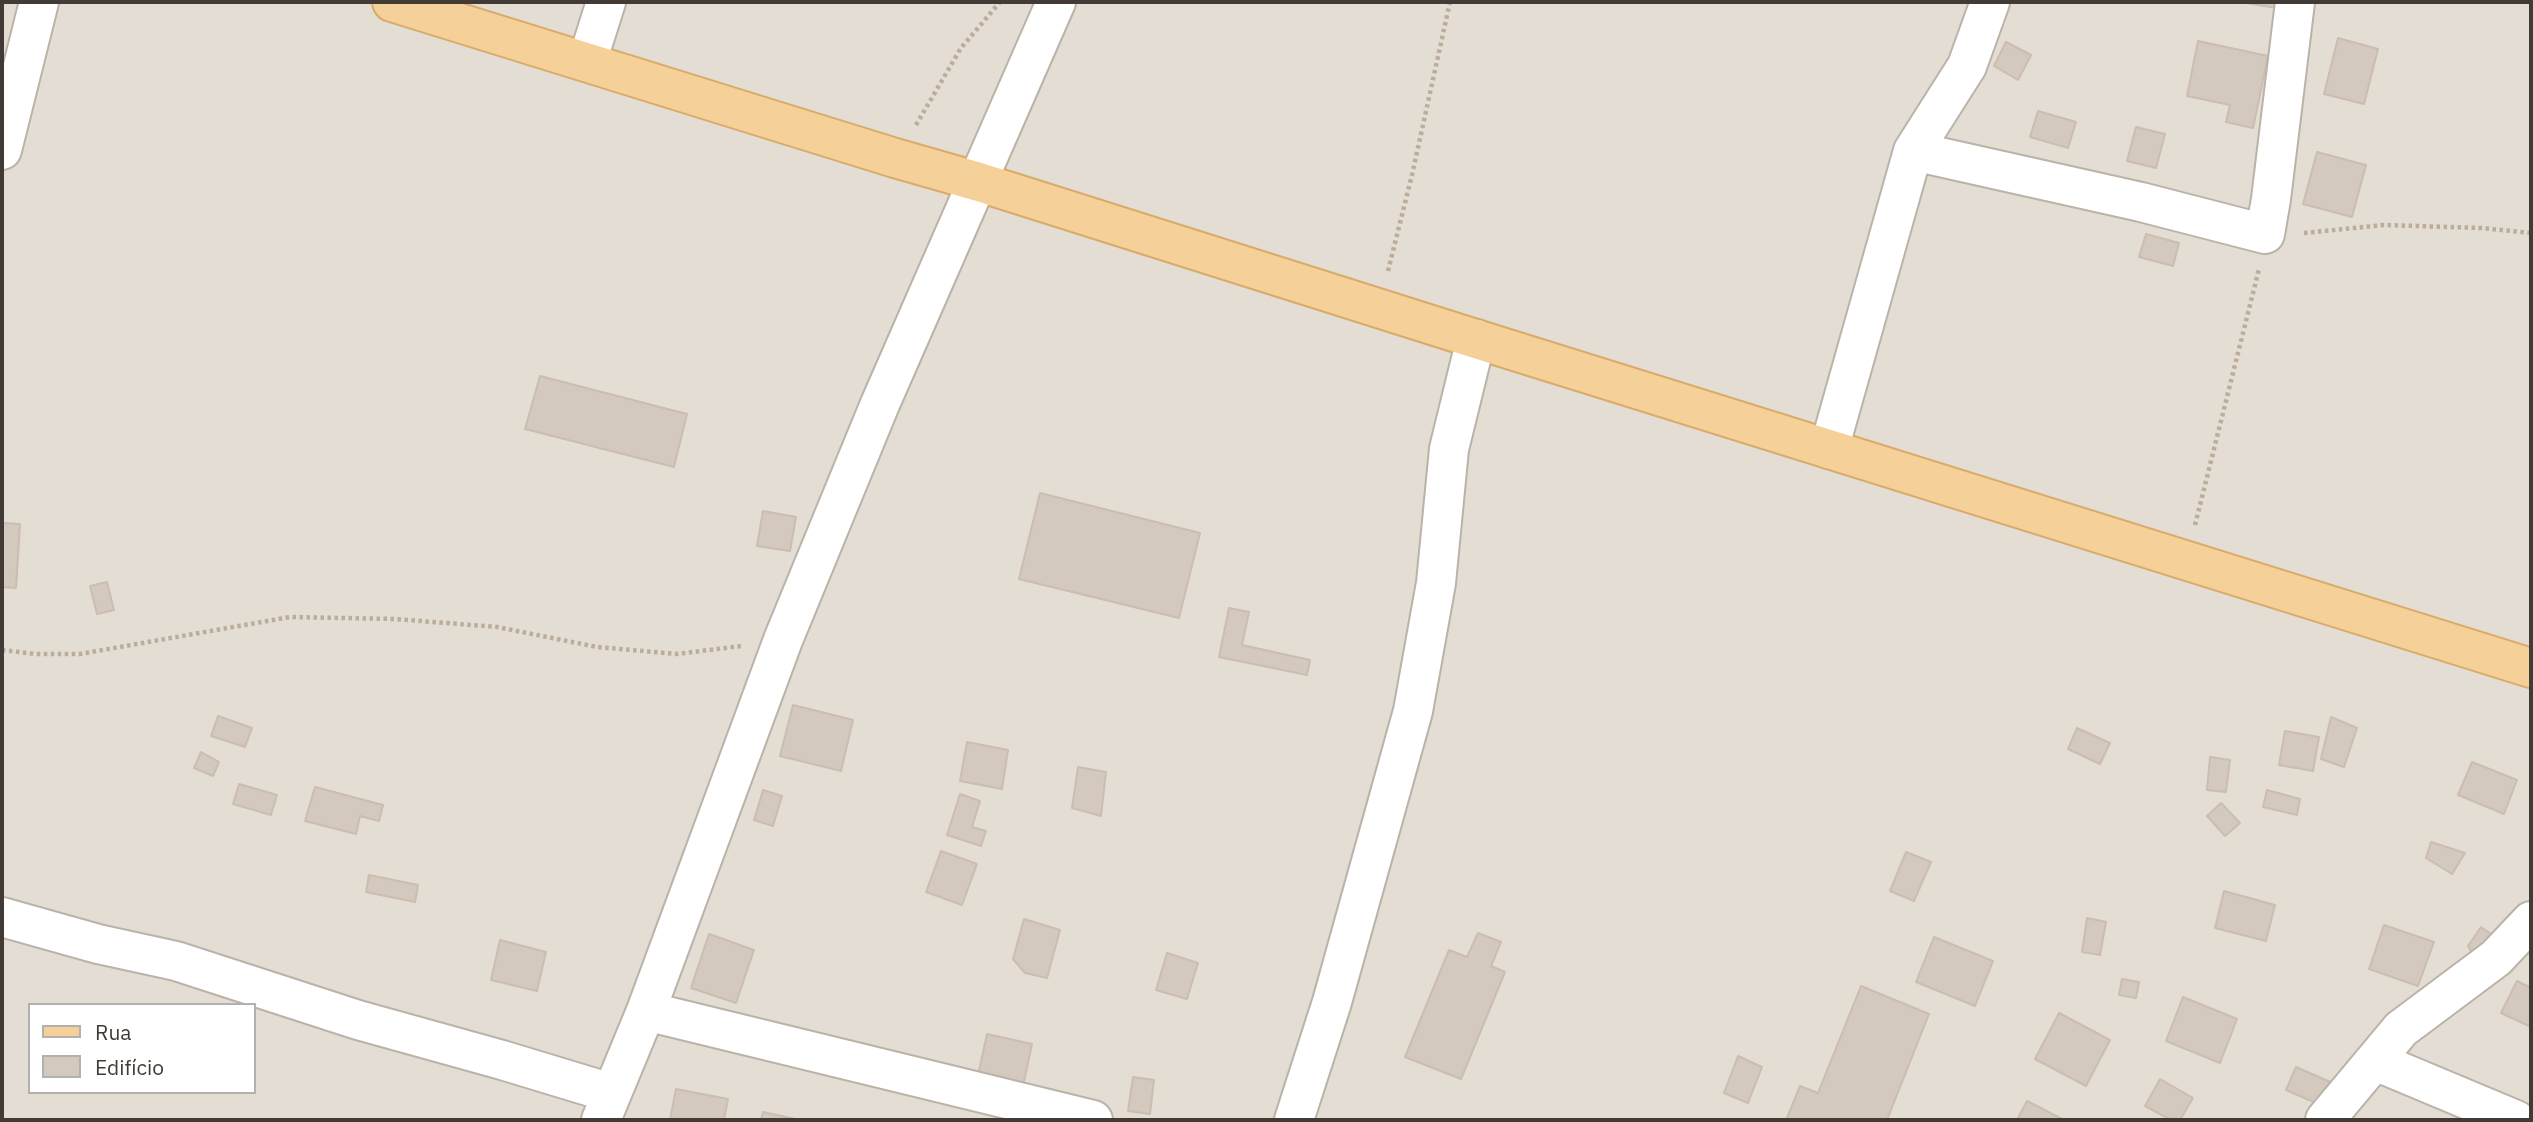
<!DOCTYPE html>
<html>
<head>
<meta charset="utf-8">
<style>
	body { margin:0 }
	#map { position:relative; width:2533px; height:1122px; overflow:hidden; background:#f0ebe5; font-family:"IBM Plex Sans",sans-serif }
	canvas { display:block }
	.frame { position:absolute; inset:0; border:4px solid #423b35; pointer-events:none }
	.legend { position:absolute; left:28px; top:1003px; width:228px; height:91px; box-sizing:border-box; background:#fff; border:2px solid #b3b1ae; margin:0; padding:9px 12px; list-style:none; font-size:21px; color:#423b35 }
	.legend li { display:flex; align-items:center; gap:14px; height:35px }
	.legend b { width:35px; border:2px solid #b3b1ae }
</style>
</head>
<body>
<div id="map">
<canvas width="2533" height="1122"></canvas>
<div class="frame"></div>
<ul class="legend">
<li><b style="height:9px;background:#f5d099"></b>Rua</li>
<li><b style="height:19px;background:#d4c9be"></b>Edifício</li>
</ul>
</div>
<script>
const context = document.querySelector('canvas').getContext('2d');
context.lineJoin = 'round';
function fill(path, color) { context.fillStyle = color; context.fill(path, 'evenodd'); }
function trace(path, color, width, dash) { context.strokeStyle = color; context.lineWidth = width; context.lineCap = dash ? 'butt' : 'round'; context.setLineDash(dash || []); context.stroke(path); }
const residential = new Path2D(`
	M2,2H2531V1120H2ZM30,1005H254V1092H30Z`);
const building = new Path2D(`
	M2241,2H2283L2282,9Z
	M2338,38L2378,49L2364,104L2324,94Z
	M2198,41L2268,56L2253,128L2226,122L2230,105L2187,96Z
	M2006,42L2031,55L2018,80L1994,66Z
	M2038,111L2076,122L2068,148L2030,137Z
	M2136,127L2165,134L2156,168L2127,161Z
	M2317,152L2366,165L2352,217L2303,204Z
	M2146,234L2179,243L2173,266L2139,257Z
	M540,376L687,414L674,467L525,429Z
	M1040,493L1200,533L1179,618L1019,579Z
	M763,511L796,517L790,551L757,546Z
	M2,523L20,524L16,588L2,587Z
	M107,582L114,610L97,614L90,586Z
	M1229,608L1249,612L1242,645L1310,660L1307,675L1219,657Z
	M793,705L853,720L841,771L780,756Z
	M218,716L252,728L245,747L211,736Z
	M2331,717L2357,728L2344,767L2321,759Z
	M2077,728L2110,743L2100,764L2068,749Z
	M2285,731L2319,737L2313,771L2279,765Z
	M967,742L1008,750L1002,789L960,781Z
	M201,752L219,762L213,776L194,768Z
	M2210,757L2230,760L2226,792L2207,790Z
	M2472,762L2517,780L2504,814L2458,795Z
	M1078,767L1106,772L1101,816L1072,808Z
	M239,784L277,795L271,815L233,804Z
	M315,787L383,805L379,821L360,816L356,834L305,821Z
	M763,790L782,796L773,826L754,820Z
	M2267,790L2300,799L2297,815L2263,807Z
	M960,794L980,801L972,827L986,831L981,846L947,835Z
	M2221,803L2240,823L2225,836L2207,816Z
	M2431,842L2465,853L2452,874L2426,858Z
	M941,851L977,864L962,905L926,892Z
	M1906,852L1931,862L1914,901L1890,891Z
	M369,875L418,885L415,902L366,892Z
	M2224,891L2275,905L2266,941L2215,928Z
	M2087,918L2106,922L2100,955L2082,952Z
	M1024,919L1060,930L1047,978L1025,973L1013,959Z
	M2384,925L2434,942L2418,986L2369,969Z
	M2481,927L2491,934L2475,958L2468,946Z
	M1478,933L1501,942L1491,966L1505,972L1461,1079L1405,1057L1449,950L1467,957Z
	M709,934L754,950L736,1003L691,988Z
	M1934,937L1993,961L1975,1006L1916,982Z
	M500,940L546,952L537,991L491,980Z
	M1167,953L1198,963L1187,999L1156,990Z
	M2122,979L2139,982L2136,998L2119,995Z
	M2517,981L2531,988V1027L2501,1013Z
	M1861,986L1929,1014L1887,1120H1792L1787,1118L1800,1086L1818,1093Z
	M2183,997L2237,1019L2220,1063L2166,1041Z
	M2059,1013L2110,1040L2086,1086L2035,1059Z
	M987,1034L1032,1044L1023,1086L978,1075Z
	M1738,1056L1762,1067L1748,1103L1724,1093Z
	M2296,1067L2335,1084L2325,1107L2286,1090Z
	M1133,1077L1154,1080L1150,1114L1128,1111Z
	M2160,1079L2193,1098L2180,1120H2171L2145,1106Z
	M676,1089L728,1099L724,1120H670Z
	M2027,1101L2064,1120H2017Z
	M763,1112L800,1120H761Z`);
const path = new Path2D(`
	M916,125L961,48L1000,2
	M2304,233L2384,225L2482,228L2531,233
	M1388,271L1412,175L1450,2
	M2195,525L2259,269
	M2,650L35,654H80L290,617L395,619L497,627L597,647L677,654L741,646`);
const minor = new Path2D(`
	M587,62L606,2
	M2,150L39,2
	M1913,151L2141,202L2265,234L2271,199L2295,2
	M1829,449L1913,151L1967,66L1990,2
	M2,917L98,944L176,961L358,1020L502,1060L611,1093
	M646,1011L1093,1120
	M2375,1061L2516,1120
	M601,1120L646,1011L783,640L880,404L1056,2
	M1294,1120L1332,1002L1413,711L1436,583L1449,449L1476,339
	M2325,1120L2401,1029L2496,958L2531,921`);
const major = new Path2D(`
	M392,2L895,158L979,182L1476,339L2531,668`);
fill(residential, '#e4ddd3');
fill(building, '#d4c9be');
trace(building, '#cbbdaf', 2);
trace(minor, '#bbb2a8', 42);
trace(major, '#d8ab6b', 42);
trace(path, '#bbac9b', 4.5, [3.5, 3.5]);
trace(minor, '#fff', 38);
trace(major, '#f5d099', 38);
</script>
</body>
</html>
